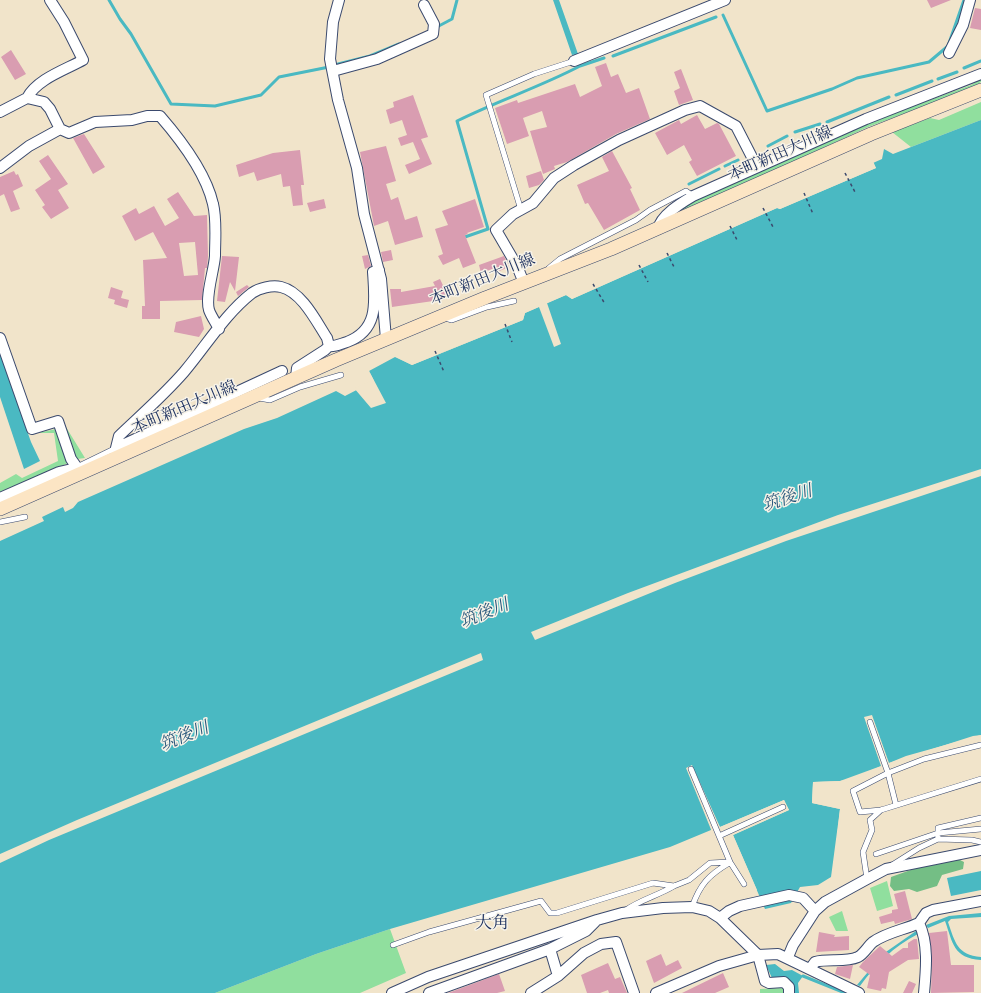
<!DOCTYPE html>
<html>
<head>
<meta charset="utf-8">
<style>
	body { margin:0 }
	canvas { display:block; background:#f1e4ca }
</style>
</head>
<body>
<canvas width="981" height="993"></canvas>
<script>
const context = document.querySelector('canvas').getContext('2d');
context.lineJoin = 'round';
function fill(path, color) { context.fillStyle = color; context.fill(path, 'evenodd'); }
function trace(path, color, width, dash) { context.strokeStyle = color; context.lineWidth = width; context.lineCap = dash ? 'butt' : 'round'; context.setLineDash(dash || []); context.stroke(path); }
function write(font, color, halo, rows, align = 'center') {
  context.font = font + ' Vollkorn,"Noto Serif JP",serif'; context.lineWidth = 3; context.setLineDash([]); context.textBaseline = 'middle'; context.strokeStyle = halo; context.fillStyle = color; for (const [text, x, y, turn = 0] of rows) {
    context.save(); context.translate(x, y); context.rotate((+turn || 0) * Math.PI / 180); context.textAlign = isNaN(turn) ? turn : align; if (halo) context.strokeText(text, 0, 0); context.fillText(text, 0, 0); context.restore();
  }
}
const green = new Path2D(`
	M981,79V82L971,89L868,127L666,221L693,200L865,124L971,85Z
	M981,102V120L911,147L892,132L930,118L939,120Z
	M61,419L85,458L77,459Z
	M56,429L68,463L0,492V483L16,474L22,478L58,461L54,433H38Z
	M887,881L893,906L877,911L870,888Z
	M842,911L848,931H836L829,917Z
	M390,929L406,973L360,993H215L316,954Z
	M783,988L784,993H760V989Z`);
const forest = new Path2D(`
	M958,859L964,862L963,869L942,875L937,886L917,892L909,889L894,891L890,886L891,877L919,867Z`);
const water = new Path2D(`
	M553,0H559L578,54L572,55Z
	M981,120V735L906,756L850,779L840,781L813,782L812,803L840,809L831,877L818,885L800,887L791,903L765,909L733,835L789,810L784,800L720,827L717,823L711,825V830L670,847L390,929L316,954L215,993H0V541L44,521L42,517L63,507L65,512L73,508L78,502L244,429L277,418L336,391L345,396L374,381L369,371L395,357L412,365L523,320L525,313L566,295L572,299L777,208L780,209L876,168L873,163L882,159L884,149L893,154Z
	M0,354L31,442L40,461L24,469L0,397Z
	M981,871V890L951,896L947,878Z
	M981,913V917L951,919L948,922C955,942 957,955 981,957V960C953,958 953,943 945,921L928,928L926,925L949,916Z
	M916,931L918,934C893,947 876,964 860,986L857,985L883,954Z
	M775,964L784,971L792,970L803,976L798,983L799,993H793L792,985L788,978H772L766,965Z`);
const pier = new Path2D(`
	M873,161L876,168L780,209L777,208L572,299L566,295L547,303L561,344L554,347L539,307L525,313L523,320L412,365L394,356L412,363L443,352L522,319L524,311L565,293L572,297L776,206L780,207L873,167L871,163Z
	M368,369L386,403L371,408L354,388L372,380Z
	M981,469V476L786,541L675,583L535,640L531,632L628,593L838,515Z
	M481,653L483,660L49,840L0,863V854L77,820Z
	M872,715L889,763L973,736L981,735V737L907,758L851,781L840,783L815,784L814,801L842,809L837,855L835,856L840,809L812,803L813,782L840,781L881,766L864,717Z
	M692,765L720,827L784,800L789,810L733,835L757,890H755L731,834L786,809L783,802L721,829L713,827L712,832L686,768Z`);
const stream = new Path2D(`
	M109,0L120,19L131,34L171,104L215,106L261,95L279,77L329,67
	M723,15L767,111L832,89L857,78L929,62L948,46L964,0
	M435,28L452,19L457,0
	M613,56L716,17
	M338,64L370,56L399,44
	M580,66L604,58
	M964,68L981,61
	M938,79L957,72
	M896,95L932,81
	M827,122L889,97
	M795,132L820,124
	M768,146L787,136
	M725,166L738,160
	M689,184L719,169
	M462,238L488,229L457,121C497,101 540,87 580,66L574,51
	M803,976L845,993`);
const building = new Path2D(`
	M927,0H951L931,8Z
	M975,8L981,9V30L970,28Z
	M11,50L26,74L15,80L1,57Z
	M606,63L611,77L618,74L626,93L639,88L650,119L616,134L567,162L554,166L555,169L543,174L530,131L547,127L542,111L523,118L529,136L507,144L495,108L517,100L518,103L575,84L580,97L602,86L595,67Z
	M681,69L693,100L679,105L674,91L680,88L674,72Z
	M413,95L428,137L421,139L432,164L409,174L405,165L420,159L413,142L401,146L398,138L407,135L402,120L390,124L386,110L394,107L393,102Z
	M697,115L705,129L717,123L719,124L736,156L697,176L689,162L692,160L684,145L667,155L655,133L679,120L681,124Z
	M84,134L105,167L93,174L73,138Z
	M386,146L396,181L386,184L391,200L398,197L405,220L417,216L423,237L395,245L388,221L374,226L360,152Z
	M300,150L304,185H301L303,205L293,206L290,186L283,187L281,174L257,181L254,172L239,177L236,165L273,153Z
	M612,151L632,188L630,189L640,210L604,230L588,203L585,204L577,185L609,171L602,157Z
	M48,155L68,184L58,190L69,208L51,219L42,207L45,205L35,190L51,179L39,161Z
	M14,171L16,175L18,174L23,186L13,191L20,209L11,212L4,194L0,196V177Z
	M541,171L544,180L539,185L529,188L526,176Z
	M178,192L194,216L207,215L208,256L207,268H205L202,300L160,301V319H142V306H145L143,260L167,258L153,232L135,241L122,216L136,208L139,214L154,206L165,226L179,218L167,199ZM195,242L198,275L184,276L179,243Z
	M324,199L326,208L310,212L307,203Z
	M475,199L484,227L467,233L468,234L465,235L476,263L463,268L459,258L443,265L438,256L443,254L435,229L448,225L442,211Z
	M391,250L393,260L383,262L381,252Z
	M368,255L371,266L365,269L362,256Z
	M222,256L239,257L235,291L230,282L225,302L217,301Z
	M504,256L509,267L497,272L495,268L481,273L479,265Z
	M440,279L448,296L440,300L392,307L390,289H401V292L435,286L433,282Z
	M247,285L249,287L238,296L236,292Z
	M111,287L123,291L121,298L129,300L127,308L114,304L115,300L108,298Z
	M201,316L204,329L199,337L174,332L176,322Z
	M905,891L912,919L895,924L894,921L881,924L879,917L892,913V910L898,909L894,894Z
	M947,931L951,965H974V992L931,993L932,958L929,933Z
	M819,932L835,935L834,937L849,936V950L816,952Z
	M914,939H917L919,959L908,960L889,972L886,989L882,988L881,991L867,988L870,975L859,967L863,962L880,946L892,956L903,948H908V943Z
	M661,954L666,966L678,960L682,968L654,983L646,961Z
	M608,963L615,979L620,977L627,993H609L608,990L600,993H587L581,975Z
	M853,965L850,979L835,974L837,967Z
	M723,973L729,987L715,993H682Z
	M499,974L505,991L497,993H448Z
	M909,981L916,984L912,993H903Z`);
const path = new Path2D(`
	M845,173L856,194
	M804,193L813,214
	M763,208L773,227
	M730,226L738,242
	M667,253L675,269
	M639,265L648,282
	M593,284L605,304
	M505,324L512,342
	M435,351L444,372`);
const lane = new Path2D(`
	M521,210L486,95L534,74L574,61
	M549,268L560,259L636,220L650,210L686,191L693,196
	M445,318L452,320L487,307L514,301
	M259,398L270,400L300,387L341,375
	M77,467L116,448
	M0,522L25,517
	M870,722L888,773L896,805
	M981,745L924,759L888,773L853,791L860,812L881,810L981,779
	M691,769L730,862L744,884
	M719,836L783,807
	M938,839L972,840L981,842
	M876,854L938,833L981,829
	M892,865L919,848L938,839V828L981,818
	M867,879L863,852L872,830L870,820L881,810
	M692,907C700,884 709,875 729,863
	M626,910C640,900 659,895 674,886
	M393,945L429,932L541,901L550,913H557L653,883L674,886L689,880L710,863L730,862`);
const street = new Path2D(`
	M339,0L333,22L330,59L338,100L357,168L364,214L381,279L386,339
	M949,53L963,25L970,0
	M574,61L725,0
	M333,71L377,59L433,34L434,24L424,5
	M27,98C37,79 65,70 83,60L64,22L50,0
	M0,112L27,98L44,102L50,109L60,129L69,133L95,122L132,120L147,116H160C180,139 206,173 213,204C217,220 215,239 215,256C214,271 205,296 209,310C211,316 216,323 219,329
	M0,168L29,146L60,129
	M658,229C661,215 681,203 693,196L866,119L981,74
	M524,283L517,266L496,230L513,214L533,203L554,178L574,165L619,140L685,110L700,106L736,126L757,167
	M0,338L32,429L58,421L71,459L81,473
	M329,346C335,347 340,344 347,342C379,330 375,302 373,272L379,270
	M116,448L282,371
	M116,458V448L119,436C141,415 164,395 184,372C206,346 225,314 252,293C259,288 272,285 281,287C302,292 316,321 327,338L329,346L325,350L297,368L296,378
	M0,498L59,472L76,468
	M720,918L729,911L740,906L789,895L803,898L815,911
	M550,949L558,976
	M788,957L793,945L815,911L825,902L867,879L886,869L981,850
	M810,969L815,962C828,958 845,963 858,957C864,954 868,946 873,942C887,932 904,930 919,923
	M392,993L428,977L597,920L622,913L663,908L692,907L709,911L720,918L758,955L765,981L769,983L784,982L789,987V993
	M429,993L550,949L586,931L595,922
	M531,993L558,976L584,953L601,944L616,942L634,993
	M656,993L719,966L758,955L778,954L859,993
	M924,993C926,971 929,944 919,923L926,913L933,910L981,901`);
const secondary = new Path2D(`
	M0,509L336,360L485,298L611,249L871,134L981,90`);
const streetNames = [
	["本町新田大川線",781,155,-24],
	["本町新田大川線",483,281,-22],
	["本町新田大川線",185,409,-23]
];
const waterNames = [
	["筑後川",788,500,-18],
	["筑後川",485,615,-22],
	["筑後川",185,738,-22]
];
const neighbourhoodNames = [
	["大角",492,925]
];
fill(green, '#90df9e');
fill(forest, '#74be85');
fill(water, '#4ab9c2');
fill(pier, '#f1e4ca');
trace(stream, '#4ab9c2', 3);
fill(building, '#d99db1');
trace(lane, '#3b4a6e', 6);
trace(street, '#3b4a6e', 12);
trace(secondary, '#3b4a6e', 14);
trace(path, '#3b4a6e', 1.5, [3, 3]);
trace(lane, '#fff', 5);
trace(street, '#fff', 10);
trace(secondary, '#fce5c4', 13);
write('16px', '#1b2f5e', '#f7f3e8', streetNames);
write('italic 17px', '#29587c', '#f7f3e8', waterNames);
write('17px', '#1b2f5e', '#f7f3e8', neighbourhoodNames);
</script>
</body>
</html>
